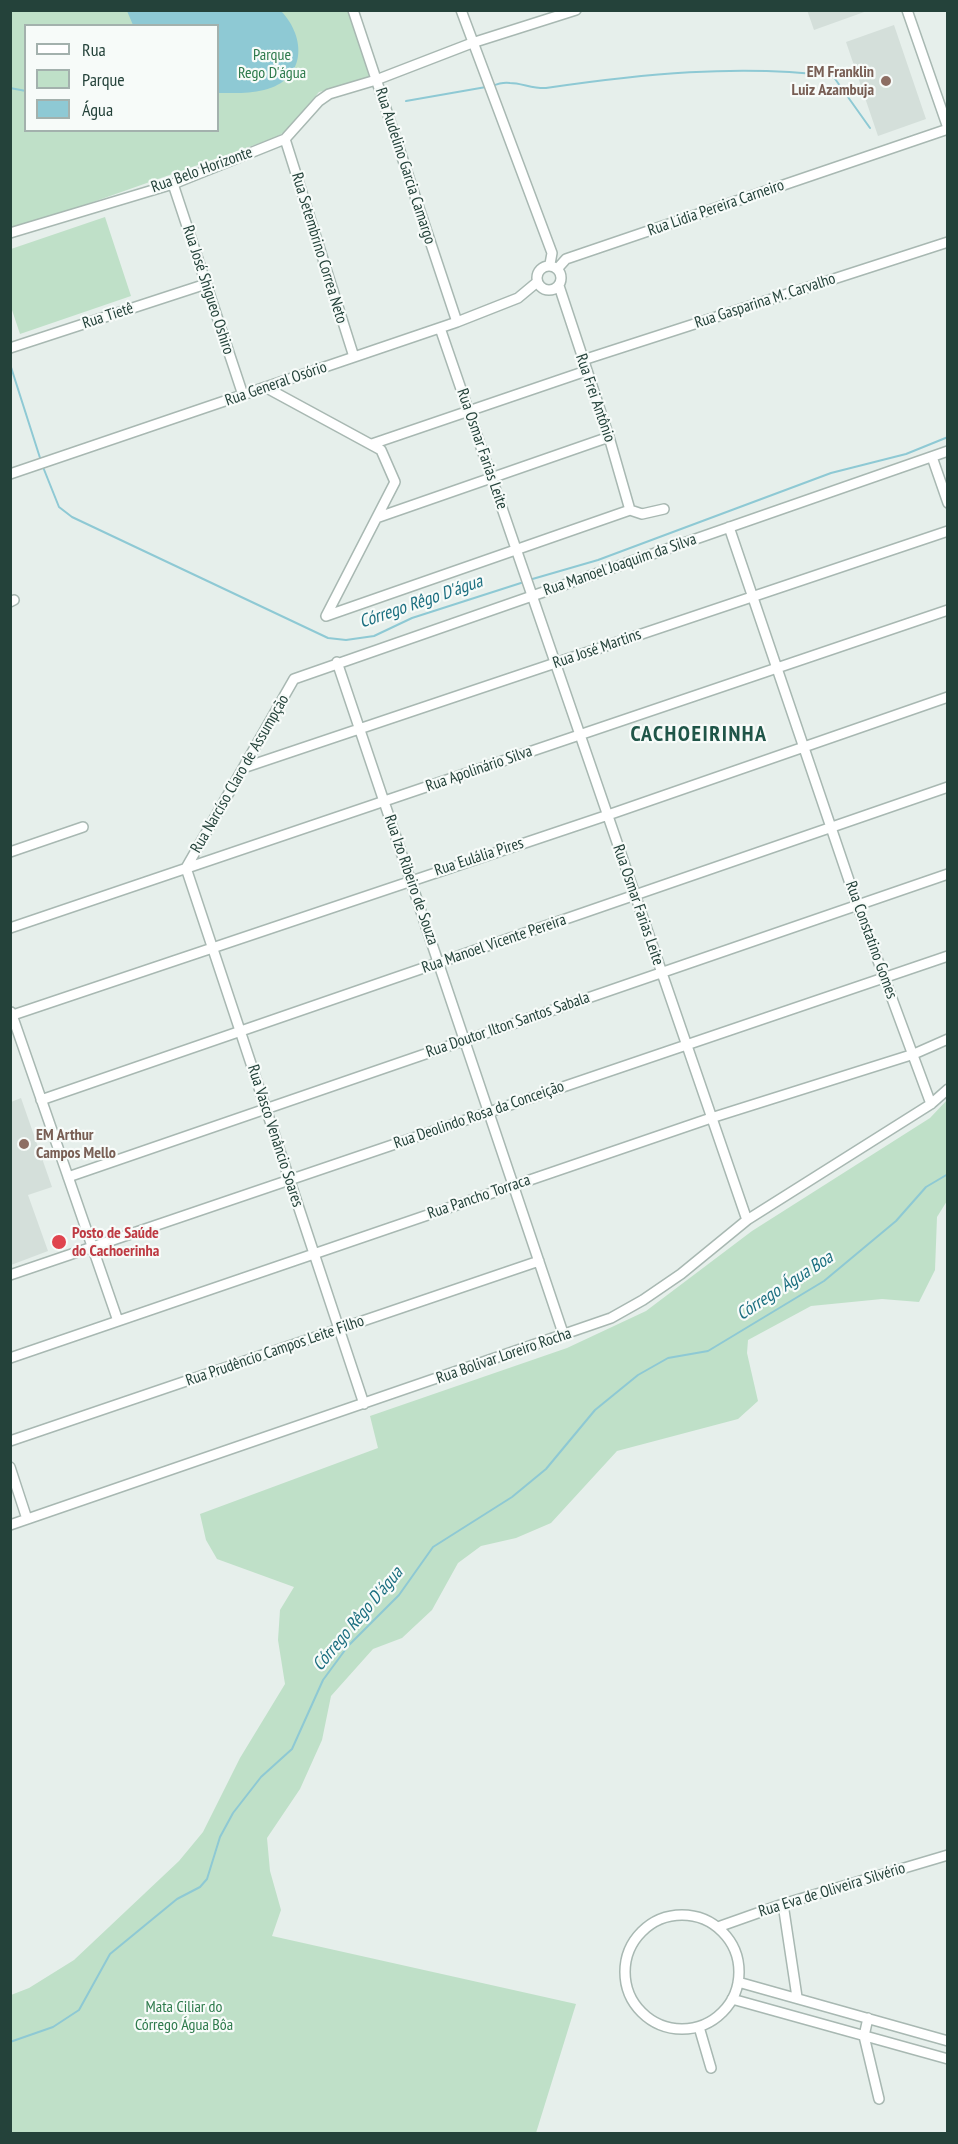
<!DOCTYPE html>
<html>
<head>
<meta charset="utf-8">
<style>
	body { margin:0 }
	#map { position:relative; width:958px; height:2144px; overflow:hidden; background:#e6efeb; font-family:"PT Sans Narrow",sans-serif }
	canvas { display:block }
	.frame { position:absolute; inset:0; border:12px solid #24423a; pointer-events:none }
	.legend { position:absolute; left:24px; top:24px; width:195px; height:108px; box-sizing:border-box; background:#f7fbf9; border:2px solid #a3b1ad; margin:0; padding:8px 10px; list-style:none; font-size:18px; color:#24423a }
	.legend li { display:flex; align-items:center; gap:12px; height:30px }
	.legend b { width:30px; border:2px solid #a3b1ad }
</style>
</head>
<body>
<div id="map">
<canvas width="958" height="2144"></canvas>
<div class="frame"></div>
<ul class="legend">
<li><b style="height:8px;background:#fff"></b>Rua</li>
<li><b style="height:16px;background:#bfe0c8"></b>Parque</li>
<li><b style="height:16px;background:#8ec9d4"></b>Água</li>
</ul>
</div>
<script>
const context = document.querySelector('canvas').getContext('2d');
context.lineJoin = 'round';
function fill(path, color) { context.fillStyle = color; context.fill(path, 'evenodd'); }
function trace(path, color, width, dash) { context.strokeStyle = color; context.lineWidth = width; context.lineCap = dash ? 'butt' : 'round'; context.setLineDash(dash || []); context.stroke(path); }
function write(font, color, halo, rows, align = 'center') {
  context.font = font + ' "PT Sans Narrow",sans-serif'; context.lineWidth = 4.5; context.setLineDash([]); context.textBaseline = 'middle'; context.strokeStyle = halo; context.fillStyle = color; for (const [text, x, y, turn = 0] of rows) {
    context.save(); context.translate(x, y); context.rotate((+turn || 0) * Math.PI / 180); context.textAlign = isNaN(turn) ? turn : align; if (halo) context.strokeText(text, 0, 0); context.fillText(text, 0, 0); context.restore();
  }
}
const built = new Path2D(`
	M807,10H867V11L814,30Z
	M894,25L926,119L878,136L846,42Z
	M21,1098L52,1187L28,1195L48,1251L11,1265V1102Z`);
const green = new Path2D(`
	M11,11H351L374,78L319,92L288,129L277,137L11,231ZM26,26H218V130H26Z
	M105,217L131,296L20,334L11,307V249Z
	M947,1100V1201L937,1217L935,1270L919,1302L882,1299L811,1306L748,1340L747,1353L758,1401L738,1419L617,1451L551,1523L516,1538L481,1546L458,1563L432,1610L402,1638L373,1649L331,1696L322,1740L300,1789L267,1838L270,1871L281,1910L272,1936L576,2004L536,2133H11V1995L29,1988L74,1960L179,1861L203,1832L240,1758L285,1684L278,1640L280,1610L294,1587L217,1559L206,1540L200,1514L378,1448L370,1416L567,1348L646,1311L752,1231L930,1118Z`);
const water = new Path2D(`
	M127,11H281C307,38 306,80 264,90C249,94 233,93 218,93V26L133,25Z`);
const stream = new Path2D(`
	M492,86C497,84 504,82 510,83C521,83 534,89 546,88C641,74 738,64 833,76L870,128
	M10,88L26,91
	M406,101L486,87
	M10,364L41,461
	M43,467L59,507L72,517L328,638L346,640L374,636L412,618L524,582
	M529,580L598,560L831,473L906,454L948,437
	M10,2042L53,2027L79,2010L110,1954L177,1899L200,1887L207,1879L220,1837L233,1813L261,1777L292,1749L323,1680L348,1646L399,1595L433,1547L512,1497L546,1469L595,1410L638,1375L668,1358L708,1351L824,1281L896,1221L926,1187L948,1174`);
const minor = new Path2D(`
	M353,10L457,322
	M461,10L552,253L550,264
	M907,10L948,128
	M285,139L354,357
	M173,184L243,395
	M10,233L173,184L285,139L319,101L329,94L376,80L472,43L576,10
	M537 278a12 12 0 1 1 24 0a12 12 0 1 1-24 0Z
	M558,268L566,259L948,129
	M559,286L609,437L630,510
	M440,328L747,1220
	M10,348L206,284
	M583,360L948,242
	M265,387L381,450L395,482L326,616
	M372,444L586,371
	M932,457L948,503
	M10,474L457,322L518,298L536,283
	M630,510L642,514L664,509
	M379,517L609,437
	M729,527L857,904L931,1104
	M10,602L14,600
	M326,616L630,510
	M337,662L564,1336
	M246,767L948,531
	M10,852L83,827
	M10,928L948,610
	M11,1012L118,1321
	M10,1016L608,815L948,697
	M41,1100L948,787
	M68,1177L948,874
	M10,1275L948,956
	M10,1358L711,1118L914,1054L948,1039
	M364,1404L186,868L294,679L948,451
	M10,1441L539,1261
	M10,1467L27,1519
	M10,1525L611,1318L643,1300L681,1274L747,1220L931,1104L948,1089
	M783,1904L797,1997
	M625 1972a57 57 0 1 1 114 0a57 57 0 1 1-114 0Z
	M718,1927L783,1904L948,1855
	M738,1982L948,2041
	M732,1999L948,2059
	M868,2018L864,2036L879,2099
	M699,2027L711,2068`);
const markers = [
	[886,81,6,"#8d6e63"],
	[24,1144,6,"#8d6e63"],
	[59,1242,8,"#e0444e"]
];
const parkNames = [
	["Parque",272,55],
	["Rego D'água",272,73],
	["Mata Ciliar do",184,2007],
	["Córrego Água Bôa",184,2025]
];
const educationNames = [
	["EM Franklin",874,72],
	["Luiz Azambuja",874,90],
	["EM Arthur",36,1135,"left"],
	["Campos Mello",36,1153,"left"]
];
const streetNames = [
	["Rua Audelino Garcia Camargo",405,166,72],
	["Rua Belo Horizonte",202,170,-20],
	["Rua Lidia Pereira Carneiro",716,208,-19],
	["Rua Setembrino Correa Neto",319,248,73],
	["Rua José Shigueo Oshiro",208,290,72],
	["Rua Gasparina M. Carvalho",765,301,-18],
	["Rua Tietê",108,316,-18],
	["Rua General Osório",276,384,-19],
	["Rua Frei Antônio",595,398,71],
	["Rua Osmar Farias Leite",482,449,71],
	["Rua Manoel Joaquim da Silva",620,565,-19],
	["Rua José Martins",597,649,-19],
	["Rua Apolinário Silva",479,769,-19],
	["Rua Narcíso Claro de Assumpção",240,774,-60],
	["Rua Eulália Pires",479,857,-18],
	["Rua Izo Ribeiro de Souza",411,880,71],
	["Rua Osmar Farias Leite",638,905,71],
	["Rua Constatino Gomes",871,940,70],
	["Rua Manoel Vicente Pereira",494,944,-19],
	["Rua Doutor Ilton Santos Sabala",508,1025,-19],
	["Rua Deolindo Rosa da Conceição",479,1115,-19],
	["Rua Vasco Venâncio Soares",275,1136,72],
	["Rua Pancho Torraca",479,1197,-19],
	["Rua Prudêncio Campos Leite Filho",275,1351,-19],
	["Rua Bolivar Loreiro Rocha",504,1356,-19],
	["Rua Eva de Oliveira Silvério",832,1890,-17]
];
const healthNames = [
	["Posto de Saúde",72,1233],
	["do Cachoerinha",72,1251]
];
const waterNames = [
	["Córrego Rêgo D'água",421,602,-19],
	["Córrego Água Boa",785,1286,-33],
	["Córrego Rêgo D'água",358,1619,-50]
];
const districtNames = [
	["CACHOEIRINHA",699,735]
];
fill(built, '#d4dfda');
fill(green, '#bfe0c8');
fill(water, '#8ec9d4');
trace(stream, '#8ec9d4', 2);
trace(minor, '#a8b8b2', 12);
trace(minor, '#fff', 9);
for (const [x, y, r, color] of markers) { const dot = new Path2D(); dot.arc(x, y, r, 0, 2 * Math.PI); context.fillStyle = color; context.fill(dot); trace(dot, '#f7fbf9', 2); }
write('16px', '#2d7a4b', '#f7fbf9', parkNames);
write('bold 16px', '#785e54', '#f7fbf9', educationNames, 'right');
write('16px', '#24423a', '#f7fbf9', streetNames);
write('bold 16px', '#be3a42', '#f7fbf9', healthNames, 'left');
write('italic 18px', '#1c6f80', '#f7fbf9', waterNames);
context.letterSpacing = '1.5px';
write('bold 22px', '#1f5548', '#f7fbf9', districtNames);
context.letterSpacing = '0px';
</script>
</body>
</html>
